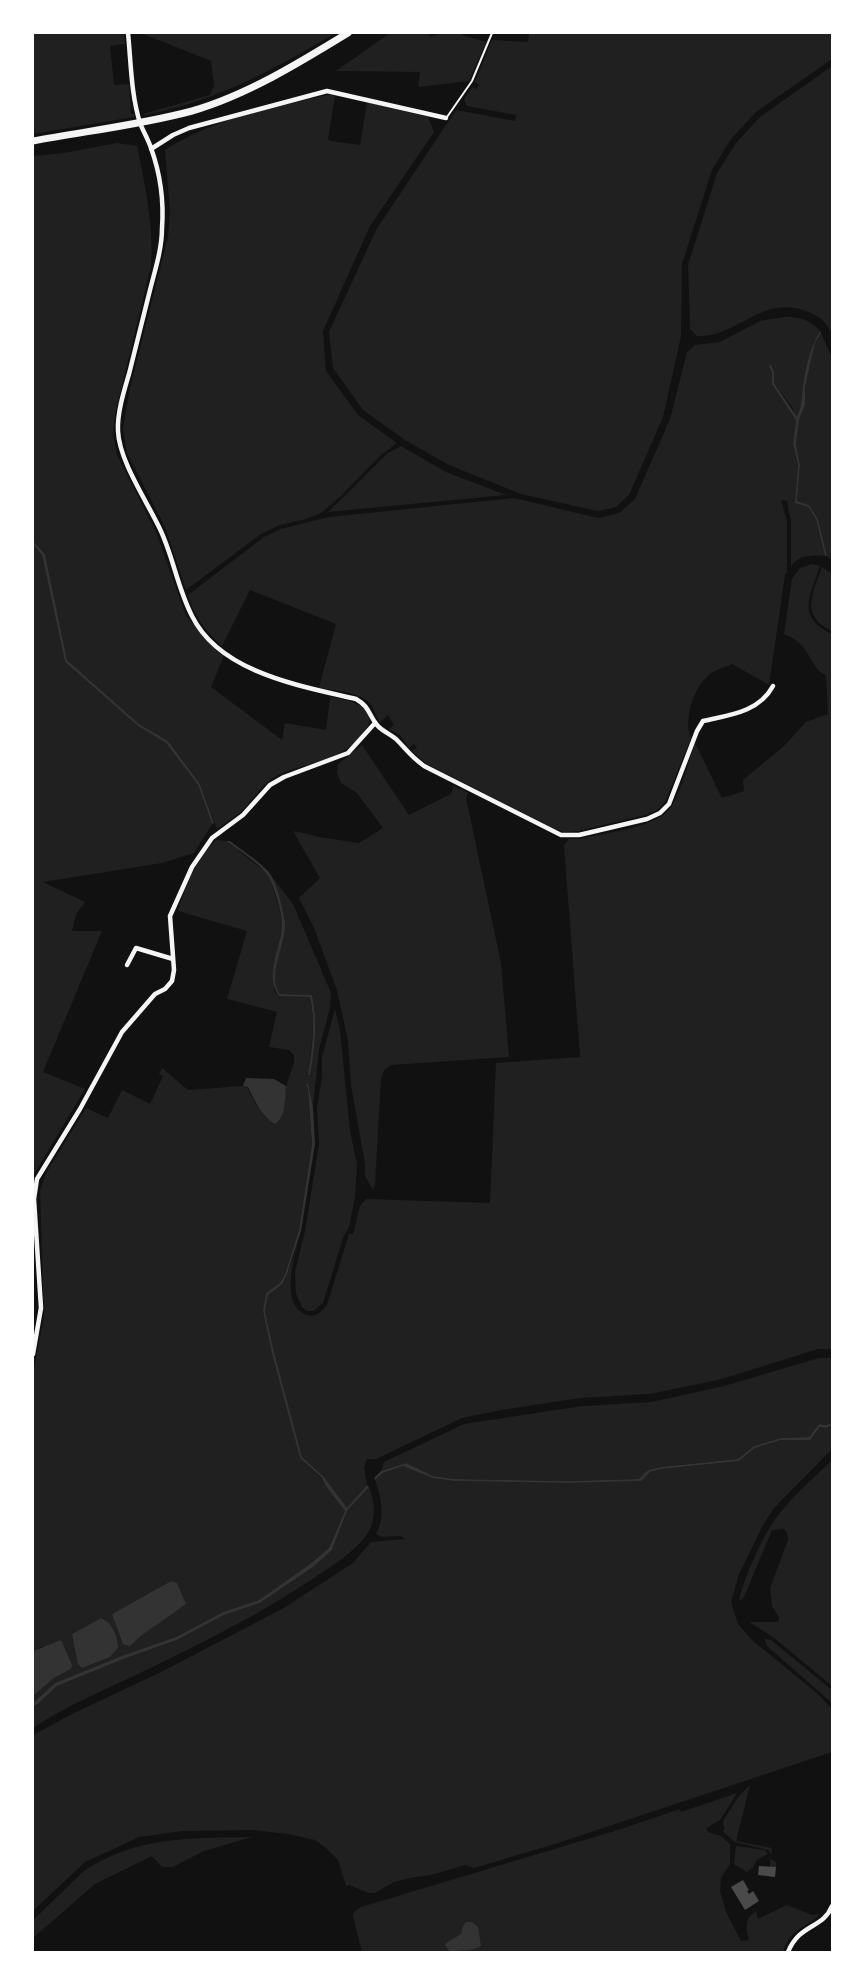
<!DOCTYPE html>
<html>
<head>
<meta charset="utf-8">
<style>
	body { margin:0 }
	#map { position:relative; width:865px; height:1985px; overflow:hidden; background:#111; font-family:Georgia,serif }
	canvas { display:block }
	.frame { position:absolute; inset:0; border:34px solid #fff; pointer-events:none }
</style>
</head>
<body>
<div id="map">
<canvas width="865" height="1985"></canvas>
<div class="frame"></div>
</div>
<script>
const context = document.querySelector('canvas').getContext('2d');
context.lineJoin = 'round';
function fill(path, color) { context.fillStyle = color; context.fill(path, 'evenodd'); }
function trace(path, color, width, dash) { context.strokeStyle = color; context.lineWidth = width; context.lineCap = dash ? 'butt' : 'round'; context.setLineDash(dash || []); context.stroke(path); }
const green = new Path2D(`
	M33,33H124L125,44L110,46L114,85L129,84L131,114H135L134,117L33,134Z
	M141,33H335C276,69 214,102 145,115L143,114L210,95L214,86L211,61Z
	M390,33H428L430,37L441,33H461L462,35L486,42L469,81L418,87L420,72L336,71Z
	M529,33H832V59L756,112L731,139L712,170L682,264L681,336L663,417L629,495L616,507L598,511L521,494L449,465L405,440L363,410L333,368L329,332L376,230L456,110L515,121L516,115L467,106L464,99L472,87L476,89L479,85L475,82L492,40L528,42Z
	M832,66V334C829,326 821,317 813,314C763,290 740,338 697,336L690,329L688,265L717,173L736,143L760,117Z
	M333,94L335,96L328,139L331,141L360,145L367,102L428,117L434,132L370,226L323,331L326,371L358,415L397,443L381,455L340,497L321,513L306,519L280,525L261,534L186,590L165,527L127,453L123,429L130,388L168,237L170,211L165,150C214,118 276,106 333,94Z
	M117,143L137,146C145,186 154,225 151,266L115,414L113,434L117,455L156,532L186,616L211,644L224,655L211,687L282,740L285,723L326,730L330,697C348,700 385,707 363,733C358,740 351,747 343,751C323,763 299,765 278,775C264,782 256,795 246,807C237,816 227,822 217,829L200,784L168,741L139,724L67,660L45,554L33,541V156L64,153Z
	M784,317C800,317 809,319 820,331C810,347 806,367 803,386C801,401 804,402 797,418L792,407L774,383V372H772V384L796,420L793,444L798,465L795,503L808,507L816,519L825,556C812,555 799,555 791,566V521L787,501L781,500L787,521V572L785,575L769,685L732,664C725,667 716,670 710,674C694,686 683,720 691,738L665,802L657,810L645,815L578,831L564,832L551,827L425,763L412,751L417,747L414,744L409,748L400,735L389,729L394,725L388,715L380,723C377,718 375,712 372,706C361,691 336,691 319,688L336,624L250,590L222,646C205,630 195,618 188,595L264,537L281,529L329,517L514,498L598,518L619,513L635,499L670,419L687,352L695,345L720,342L760,321Z
	M821,333L832,358V561L827,556L818,519L809,505L797,501L800,465L796,444L799,420L805,405V387L815,343Z
	M401,446L446,472L506,495L328,512L388,453Z
	M33,544L42,555L65,662L138,726L166,743L198,785L212,824L194,853L162,863L43,882L85,902L76,914L72,931H102L43,1072L85,1089L33,1176Z
	M812,564L820,566C810,596 796,617 832,634V1349H818L722,1379L650,1394L581,1398L507,1409L462,1418L376,1459H367L364,1467L367,1485L347,1509L324,1477L302,1457L274,1352L265,1311L268,1295C291,1276 293,1258 301,1231C296,1250 278,1306 307,1315C316,1318 322,1311 327,1305L349,1234H353L360,1206L366,1199L490,1203L496,1063L580,1057L564,845L569,839H579C604,833 661,828 673,804C683,786 688,763 695,743L722,798L744,791L743,780L784,746L806,722L828,714L826,675C810,670 811,643 784,634L792,579L800,568Z
	M822,567L832,574V631C799,616 813,593 822,567Z
	M362,745L409,815L451,794L453,789L452,785L468,793L466,798L501,963L509,1057L391,1065L384,1070L381,1079L375,1184L373,1190L365,1176V1164L351,1085L348,1041L337,990L314,928L299,898L320,878L294,833L295,831L319,837L359,843L383,828L357,793L341,783L337,773L338,764Z
	M216,840L226,841L263,870L270,878L283,922L273,971L274,991L279,996L310,997C316,1023 311,1049 308,1075H310C315,1048 318,1021 312,995L280,994C266,977 285,943 285,923C285,911 276,889 272,877L293,904L331,993L330,1008L319,1049L313,1107L308,1083L306,1085L308,1089L312,1144L299,1230L285,1274L280,1283L266,1293L263,1311L300,1458L322,1479L325,1485L345,1511L329,1548L310,1564L259,1600L223,1612L176,1637L124,1655L55,1683L33,1703V1696L54,1678L71,1669L43,1646L33,1651V1372L44,1317L40,1191L46,1173L86,1108L108,1118L122,1090L150,1104L163,1076L159,1074L162,1068L188,1090L243,1086L247,1087L255,1103L267,1119L284,1107L286,1086L294,1063V1055L289,1050L269,1047L277,1012L227,999L247,931L178,911C185,886 197,858 216,840ZM171,1581L142,1635L130,1646L112,1614ZM101,1618H104L118,1640V1648L110,1657L82,1668L72,1634Z
	M335,1009L340,1030L350,1131L357,1164L355,1197L349,1227L343,1238L323,1303L314,1311H307L302,1307L296,1294L295,1272L305,1231L319,1144L317,1107L322,1077V1057Z
	M819,1358H832V1423L826,1425L819,1424L809,1437L781,1438L754,1446L738,1459L661,1467L648,1470L640,1479L568,1481L454,1479L433,1476L406,1463L381,1471L384,1462L464,1424L582,1406L651,1402L724,1386Z
	M832,1425V1449L774,1508L763,1525L739,1574L731,1602L738,1624L752,1640L818,1694L831,1708L832,1752L555,1844L474,1868L465,1865L431,1875L410,1878L394,1882L375,1893H368L350,1885L346,1886L338,1860L326,1848L315,1840L288,1834L253,1830L183,1831L139,1837L85,1862L33,1911V1735L74,1713L161,1672L282,1609L353,1563L371,1542L405,1539L401,1536L382,1537L376,1534C386,1516 381,1499 375,1480L383,1473L403,1466L432,1478L454,1481L568,1483L640,1481L650,1472L661,1469L739,1461L755,1448L781,1440H810L820,1427L826,1428Z
	M832,1460V1686L773,1637L749,1622H778L779,1617L772,1606L770,1588L788,1540L787,1532L784,1529L772,1530L744,1597L739,1601C744,1577 764,1532 780,1513C795,1494 815,1477 832,1460Z
	M369,1487C374,1501 377,1516 369,1531C357,1551 333,1565 314,1578C259,1615 198,1645 138,1674C103,1691 65,1706 33,1728V1706L38,1704L57,1686L126,1658L177,1640L224,1615L260,1603L313,1567L332,1550L347,1511Z
	M765,1639L771,1640L832,1690V1703L767,1646Z
	M750,1785L736,1841L772,1848L771,1859L776,1862V1867H770L771,1854L768,1850L735,1842L723,1832L724,1828L723,1821L739,1796Z
	M737,1793L720,1820L706,1828L708,1832L721,1836L730,1844V1864L721,1878L720,1891L726,1912L741,1941L749,1940C746,1927 744,1919 756,1911L758,1919L787,1905L812,1915L820,1914C804,1929 791,1928 783,1952H362L353,1916L354,1912L361,1907L621,1829L680,1809L681,1812Z
	M252,1837L204,1851L173,1867H162L152,1856L95,1884L33,1938V1920L84,1871C136,1836 192,1838 252,1837Z
	M736,1846L765,1850L768,1854L757,1860L753,1867L747,1872L734,1864Z`);
const water = new Path2D(`
	M820,331L821,333L815,343L805,387V405L799,420L796,444L800,465L797,501L809,505L818,519L827,556H825L816,519L808,507L795,503L798,465L793,444L796,420L772,384V372L769,366L771,365L774,372V383L797,417C803,404 801,398 803,385C806,367 810,347 820,331Z
	M33,541L45,554L67,660L139,724L168,741L200,784L214,823L212,824L198,785L166,743L138,726L65,662L42,555L33,544Z
	M226,841H230C241,850 265,864 272,877C277,886 284,912 285,922C287,942 266,976 280,994L312,995C318,1021 315,1048 310,1075H308C312,1049 316,1023 310,997L279,996C264,977 281,946 282,925C283,916 273,883 268,876C259,862 239,851 226,841Z
	M246,1078L274,1079L286,1086C285,1098 286,1117 275,1124C261,1116 255,1101 248,1087L243,1086Z
	M308,1083L313,1107L315,1144L301,1231L287,1274L282,1284L268,1295L265,1311L274,1352L302,1457L324,1477L347,1508L367,1485L369,1487L347,1511L332,1550L313,1567L260,1603L224,1615L177,1640L126,1658L57,1686L38,1704L33,1706V1703L55,1683L124,1655L176,1637L223,1612L259,1600L310,1564L329,1548L345,1511L325,1485L322,1478L300,1458L272,1353L263,1311L266,1293L280,1283L285,1274L299,1230L312,1144L308,1089L306,1085Z
	M832,1423V1425L826,1428L820,1427L810,1440H781L755,1448L739,1461L661,1469L650,1472L641,1481L568,1483L454,1481L432,1478L403,1466L383,1473L375,1480L374,1478L381,1471L406,1463L433,1476L454,1479L568,1481L639,1479L648,1470L661,1467L738,1459L754,1446L781,1438L809,1437L819,1424L826,1425Z
	M171,1581L177,1583L186,1604L142,1635L130,1646L123,1644L112,1614Z
	M101,1618C111,1621 119,1638 118,1648L110,1657L82,1668L78,1664L72,1634Z
	M61,1640L72,1665L71,1669L54,1678L33,1696V1651Z
	M466,1922H472L478,1927L481,1946C473,1952 460,1949 450,1952L445,1945L446,1943L461,1934L463,1926Z`);
const building = new Path2D(`
	M759,1866L776,1867L775,1877L758,1875Z
	M743,1880L749,1890L747,1891L749,1894L753,1891L759,1901L745,1910L731,1887Z`);
const service = new Path2D(`
	M447,117L472,81L492,33`);
const minor = new Path2D(`
	M128,33C131,63 131,94 140,123C143,131 148,139 151,148C160,173 164,201 162,228C162,249 155,270 150,290C143,318 136,346 129,374C124,391 117,413 118,431C119,460 146,500 159,527C173,555 177,587 192,616C220,673 301,686 356,699C370,707 368,714 377,725C382,731 390,734 396,739C407,750 410,756 424,766L561,835H579L647,819L660,813L669,804L697,731L703,721C730,715 759,712 773,686
	M151,149L173,135L189,128L327,91L446,118
	M127,965L136,948L173,959
	M33,1354L41,1308L34,1199L37,1179L80,1109L122,1032L155,994L165,989L172,981L174,970L170,916L192,867L212,838L243,815L270,785L284,777L348,753L375,723
	M788,1952C800,1923 823,1929 832,1906`);
const primary = new Path2D(`
	M33,141C86,131 140,125 192,111C247,95 299,63 348,33`);
fill(green, '#202020');
fill(water, '#333');
fill(building, '#4a4a4a');
trace(service, '#f5f5f5', 2);
trace(minor, '#f5f5f5', 4.5);
trace(primary, '#f5f5f5', 7);
</script>
</body>
</html>
